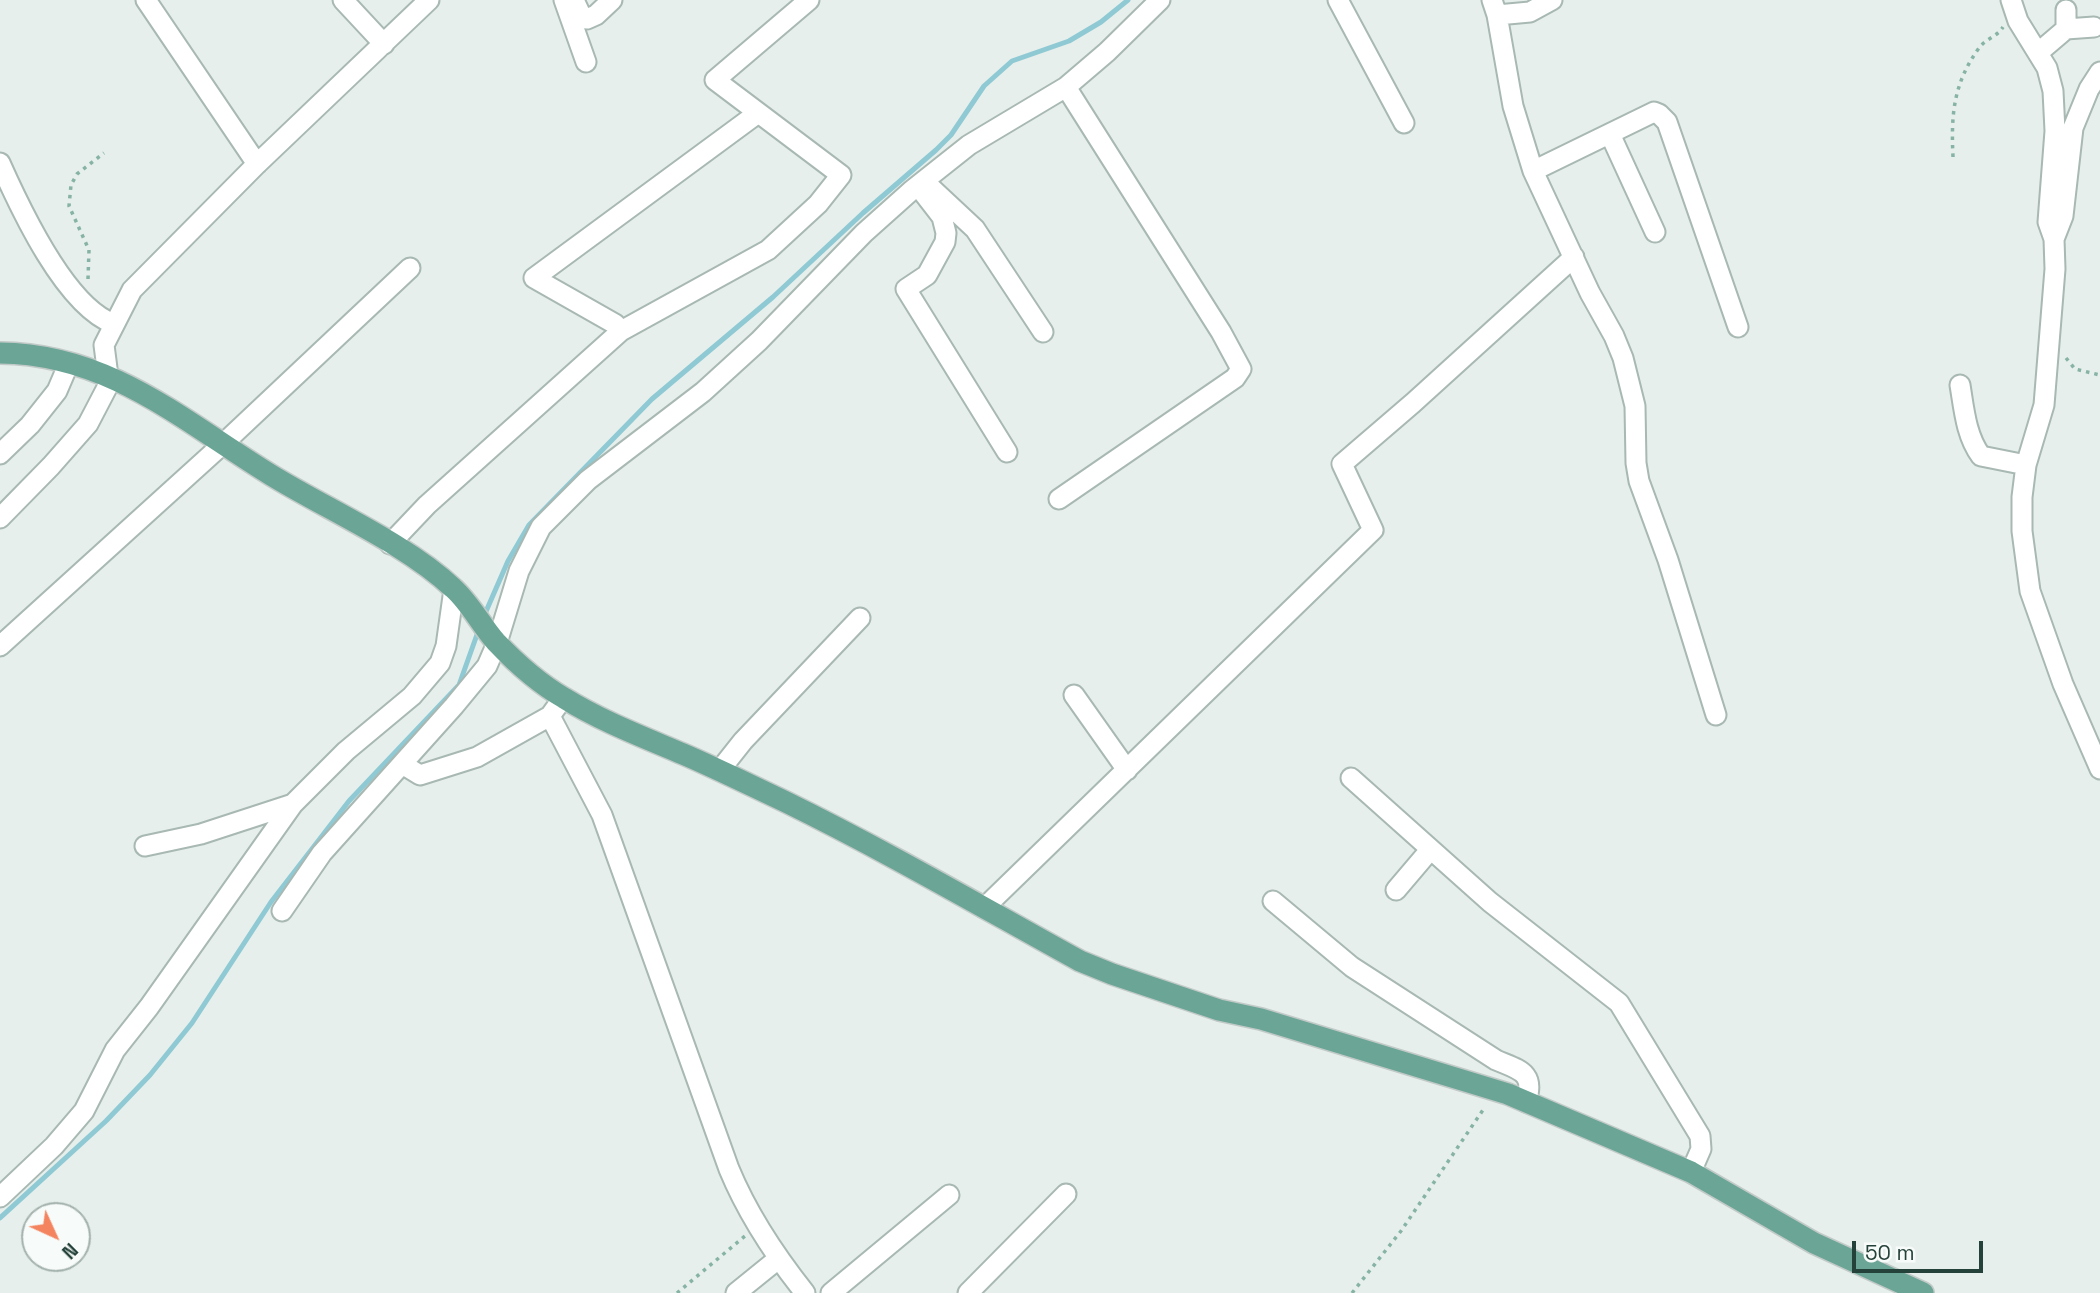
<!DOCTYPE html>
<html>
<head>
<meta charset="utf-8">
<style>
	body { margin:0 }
	#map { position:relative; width:2100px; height:1293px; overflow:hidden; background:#e6efeb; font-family:"Space Grotesk",sans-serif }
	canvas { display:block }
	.north { position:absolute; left:21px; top:1202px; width:70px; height:70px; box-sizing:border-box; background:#f7fbf9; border:2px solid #a3b1ad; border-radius:50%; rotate:135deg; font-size:19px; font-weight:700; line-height:28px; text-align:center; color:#24423a }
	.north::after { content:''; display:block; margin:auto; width:24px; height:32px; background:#f4845f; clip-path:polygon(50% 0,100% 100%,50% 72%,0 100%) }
	.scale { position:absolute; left:1852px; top:1241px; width:131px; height:32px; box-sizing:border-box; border:4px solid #24423a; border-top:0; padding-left:9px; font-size:21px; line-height:24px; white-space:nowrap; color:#24423a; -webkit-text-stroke:5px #f7fbf9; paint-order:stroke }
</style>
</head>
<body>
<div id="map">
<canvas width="2100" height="1293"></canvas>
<div class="north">N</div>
<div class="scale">50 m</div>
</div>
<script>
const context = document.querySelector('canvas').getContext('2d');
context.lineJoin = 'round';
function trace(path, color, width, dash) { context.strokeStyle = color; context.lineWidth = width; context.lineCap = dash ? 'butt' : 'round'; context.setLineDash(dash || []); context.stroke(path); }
const stream = new Path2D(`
	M484,616L508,561L529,525L652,399L773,297L863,213L936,150L951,135L984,86L1012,61L1069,41L1101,22L1128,0
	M0,1218L106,1121L150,1075L192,1023L271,902L349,801L459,685L479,629`);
const path = new Path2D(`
	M1953,157C1951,115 1953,84 1979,48C1985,39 1997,37 2003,27
	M88,279L89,250L69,206L71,185L77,174L104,153
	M2066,358L2075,369L2100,375
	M677,1293L745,1236
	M1352,1293L1401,1231L1485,1107`);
const minor = new Path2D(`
	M146,0L257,164
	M343,0L384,44
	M564,0L586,62
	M574,0L581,15L587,19L596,15L612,0
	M1338,0L1404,123
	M1492,0L1497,15L1513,106L1533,171L1590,293L1614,336L1623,358L1635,406L1636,463L1639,481L1668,560L1716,715
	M2011,0L2018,21L2047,68L2053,91L2055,131L2048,222L2054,239
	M1497,15L1530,12L1552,0
	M2066,29L2094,27
	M2039,52L2066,29V10
	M2100,72L2089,89L2073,128L2063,216L2054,239L2055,269L2044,405L2026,465L2022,497V531L2030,591L2063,684L2100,769
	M1610,134L1655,232
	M0,163C20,208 65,306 114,324
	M1533,171L1654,112L1659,114L1667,122L1738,327
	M918,186L942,217L946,233L945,242L927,275L906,289L1007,452
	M930,187L975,229L1043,332
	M621,331L615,324L534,278L758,113
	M108,376L104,345L132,290L257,164L429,0
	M1960,385C1964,409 1966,436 1981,456L2026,465
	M0,454L30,425L57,391L69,363
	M1059,499L1235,378L1241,369L1221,332L1066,87
	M0,518L51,466L88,424L112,378
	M390,544L427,505L621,331L768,250L818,204L841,175L715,80L809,0
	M0,646L224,443L410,268
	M1074,695L1127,770
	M563,698L550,716L602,815L729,1169C748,1215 774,1254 805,1293
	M402,764L420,775L477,757L550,716
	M720,770L743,741L860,618
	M1351,778L1490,902L1619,1003L1700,1136L1701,1149L1691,1172
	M145,846L201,834L293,804
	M1396,890L1430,850
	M1273,901L1352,967L1496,1060C1519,1070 1536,1072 1526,1102
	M984,908L1373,530L1342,464L1413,403L1574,257
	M282,911L322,853L454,706L487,666L497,643L519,571L541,527L588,480L703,392L759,341L864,233L911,191L969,145L1066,87L1107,52L1160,0
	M0,1197L54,1146L84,1111L115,1050L149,1007L293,804L346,751L412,696L440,663L446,646L454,589
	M736,1293L778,1259
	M831,1293L949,1195
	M968,1293L1066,1194`);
const major = new Path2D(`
	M0,353C110,354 183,421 271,475C328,510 405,543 453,588C470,603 481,625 496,642C515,662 540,684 564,698C601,721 643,737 683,754C718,769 752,786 786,802C886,851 982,907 1080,961L1112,974L1219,1010L1261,1019L1508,1094L1691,1172L1814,1243L1923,1293`);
trace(stream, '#8ec9d4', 5);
trace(minor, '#a8b8b2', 23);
trace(major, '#c2cac8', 24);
trace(path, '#86b3a5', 3.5, [3.5, 5]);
trace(minor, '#fff', 19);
trace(major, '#6aa596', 21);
</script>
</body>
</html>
